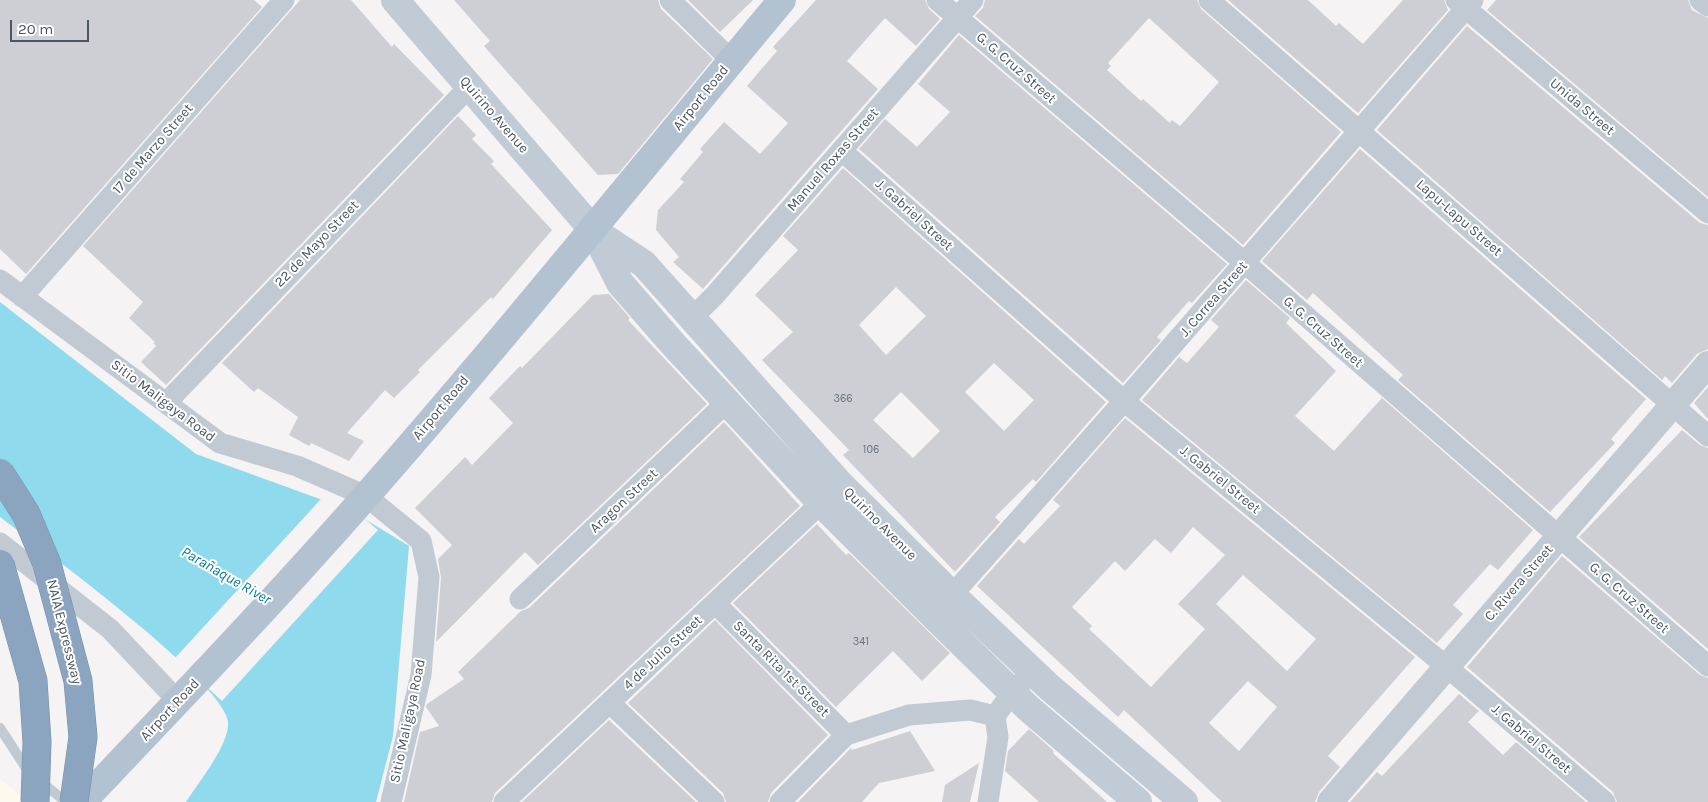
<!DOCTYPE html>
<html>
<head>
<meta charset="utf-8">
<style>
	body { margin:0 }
	#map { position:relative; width:1708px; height:802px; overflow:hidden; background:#f5f3f3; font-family:Karla,sans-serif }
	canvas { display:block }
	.scale { position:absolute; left:10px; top:20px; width:79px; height:22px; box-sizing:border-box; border:2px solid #4a5661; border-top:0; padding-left:6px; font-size:15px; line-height:18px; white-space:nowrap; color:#4a5661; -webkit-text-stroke:4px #fff; paint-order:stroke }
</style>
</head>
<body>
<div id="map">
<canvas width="1708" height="802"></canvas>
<div class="scale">20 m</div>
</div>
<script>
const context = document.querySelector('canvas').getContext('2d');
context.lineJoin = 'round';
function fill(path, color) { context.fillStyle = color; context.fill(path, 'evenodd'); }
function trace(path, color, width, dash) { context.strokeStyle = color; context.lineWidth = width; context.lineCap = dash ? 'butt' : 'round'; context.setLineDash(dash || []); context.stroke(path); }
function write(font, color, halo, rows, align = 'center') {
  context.font = font + ' Karla,sans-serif'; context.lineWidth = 4; context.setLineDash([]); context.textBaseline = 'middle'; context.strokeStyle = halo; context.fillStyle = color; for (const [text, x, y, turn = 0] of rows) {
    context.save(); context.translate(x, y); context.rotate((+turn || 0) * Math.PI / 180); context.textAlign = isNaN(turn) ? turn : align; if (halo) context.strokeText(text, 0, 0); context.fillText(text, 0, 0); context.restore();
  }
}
const commercial = new Path2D(`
	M0,779L26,800V802H0Z`);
const water = new Path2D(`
	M0,302L196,454L350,510L409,546L393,736L376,802H186C198,783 230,744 228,722C225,682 38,546 0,517Z`);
const pier = new Path2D(`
	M322,498L352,508L378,530L222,701L175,658Z`);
const building = new Path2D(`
	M0,0H254L262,7L26,274L0,249Z
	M300,0H351L392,47L394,44L444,95L166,385L141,362L156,346L153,343L155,342L129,318L143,302L83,246Z
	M454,0H658L661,9L713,59L618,174L598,175L484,46L490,41Z
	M688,0H753L720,32Z
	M816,0H925L929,9L940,19L916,46L885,18L847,61L878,89L703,289L673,262L679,257L656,230L658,210L684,182L680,179L703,152L700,149L724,122L760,154L788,123L747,86L777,51L773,47Z
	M985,0H1197L1201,9L1341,132L1243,245L975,16L983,8ZM1149,18L1219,82L1180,126L1172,120L1170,123L1143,99L1141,101L1107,70L1111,66L1108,63Z
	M1228,0H1308L1336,26L1339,23L1363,44L1403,0H1444L1448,10L1358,113Z
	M1496,0H1688L1692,10L1708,18V197L1487,10Z
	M1467,26L1700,223L1708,225V349L1697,354L1672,383L1665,376L1662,380L1377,130Z
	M959,35L1227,264L1192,303L1189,301L1157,337L1161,340L1123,383L859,149L885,119L917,147L950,112L918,84Z
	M458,116L476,135L472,139L494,161L491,164L552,230L493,299L491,297L418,370L420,372L394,398L385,390L347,433L364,441L349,461L311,443L309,446L289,435L298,417L258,388L254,392L222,363Z
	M1360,149L1646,399L1611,439L1615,443L1550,512L1398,380L1403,375L1313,293L1307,300L1262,261Z
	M843,168L1106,402L1036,482L1033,479L995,517L1000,522L955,572L843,455L849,450L762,360L793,332L755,295L798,250L783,236ZM896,287L926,316L886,355L859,325ZM994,363L1034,400L1004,431L965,392ZM901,392L940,431L913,458L873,420Z
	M1246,280L1290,318L1286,323L1336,371L1295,416L1334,451L1382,398L1533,530L1498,570L1490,564L1453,605L1463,614L1437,643L1142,400L1179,357L1187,363L1219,327L1211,320Z
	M609,294L630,318L628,320L707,404L538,565L525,552L436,642L441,578L438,559L452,545L415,508L465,457L472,465L513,423L489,398L520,366L522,368L593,295Z
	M1708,387V419L1694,403Z
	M1125,418L1415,657L1328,756L1340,767L1319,792L1315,802H1222L1124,710L1118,717L977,586L1019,539L1024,544L1060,506L1053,500ZM1193,527L1225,555L1178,604L1205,629L1151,687L1089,629L1092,626L1072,607L1115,561L1125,571L1155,539L1171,553ZM1243,575L1316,639L1287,671L1216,604ZM1248,681L1277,707L1239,751L1209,723Z
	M724,422L800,506L495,793L492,802H404L420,732L439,726L426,707L427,704L464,679L458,672L521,611L529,608Z
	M1682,430L1700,445L1708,448V649L1579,537Z
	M817,524L846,555L849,553L950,653L922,681L893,651L836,707L733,603Z
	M1562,556L1700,675L1708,678V802H1617L1613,792L1467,667Z
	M715,620L828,735L771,793L768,802H726L723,793L628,703Z
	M1459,694L1479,711L1468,722L1503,755L1516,742L1586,802H1350L1377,772L1382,776Z
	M609,720L696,802H522Z
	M1029,729L1054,751L1053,753L1107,802H1039L1026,790L1005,771L1008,751Z
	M910,731L935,771L879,783L862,802H798L851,748L852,750Z
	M979,763L970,802H942L945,785Z`);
const service = new Path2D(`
	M0,728L28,771L66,802`);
const minor = new Path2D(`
	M670,0L732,61
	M937,0L1245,263L1708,666
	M1209,0L1708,436
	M1456,0L1708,213
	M1700,0L1708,6
	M842,151L1124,401L1447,667L1605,802
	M0,280L220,443L297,466L366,496L421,541L429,577L421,675L391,802
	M22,297L284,0
	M691,319L715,295L973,0
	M167,402L469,87
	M0,543L110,629L178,701
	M952,595L1124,401L1473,0
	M520,599L727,402
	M716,604L846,735
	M610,703L714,802
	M504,802L821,503
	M780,802L846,735L909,715L970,710L995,716
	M988,802L998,737L995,716L1012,693L1032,671`);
const tertiary = new Path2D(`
	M1330,802L1708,364`);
const secondary = new Path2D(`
	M395,0L593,230L620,283L673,344L821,503L935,617L1028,708L1138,802
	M594,231L644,264L840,484L952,595L1048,686L1184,802`);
const primary = new Path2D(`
	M82,802C178,701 274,601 366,496C508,334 644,166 782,0`);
const motorwayBridge = new Path2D(`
	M0,473L26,514L47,564L78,681L83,737L74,802
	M0,564L33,681L37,742L35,802`);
const numberNames = [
	["366",843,399],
	["106",871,450],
	["341",861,642]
];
const streetNames = [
	["G. G. Cruz Street",1016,68,41],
	["Airport Road",701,98,-51],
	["Unida Street",1582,107,40],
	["Quirino Avenue",494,115,49],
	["17 de Marzo Street",153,149,-49],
	["Manuel Roxas Street",833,160,-49],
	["J. Gabriel Street",914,215,42],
	["Lapu-Lapu Street",1459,218,41],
	["22 de Mayo Street",317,244,-46],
	["J. Correa Street",1214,299,-49],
	["G. G. Cruz Street",1323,332,41],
	["Sitio Maligaya Road",163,401,37],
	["Airport Road",441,408,-50],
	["J. Gabriel Street",1220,480,39],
	["Aragon Street",624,501,-43],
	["Quirino Avenue",880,524,45],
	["C. Rivera Street",1519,583,-49],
	["G. G. Cruz Street",1629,598,41],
	["NAIA Expressway",64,632,76],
	["4 de Julio Street",663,653,-43],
	["Santa Rita 1st Street",781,669,45],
	["Airport Road",170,710,-47],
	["Sitio Maligaya Road",408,721,-78],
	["J. Gabriel Street",1531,739,40]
];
const waterNames = [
	["Parañaque River",226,576,30]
];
fill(commercial, '#fdf9ef');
fill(water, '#90daee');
fill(pier, '#f5f3f3');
fill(building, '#cdcfd5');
trace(service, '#c1cad2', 10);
trace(minor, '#c1cad2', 21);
trace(tertiary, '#c1cad2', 26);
trace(secondary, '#c1cbd6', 28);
trace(primary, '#b3c2d1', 28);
trace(motorwayBridge, '#7690ad', 29, []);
trace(motorwayBridge, '#8ba5c1', 28);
write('11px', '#6b747e', null, numberNames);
write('14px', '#4a5661', '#fff', streetNames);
write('italic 15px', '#0c7c9b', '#fff', waterNames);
</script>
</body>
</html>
